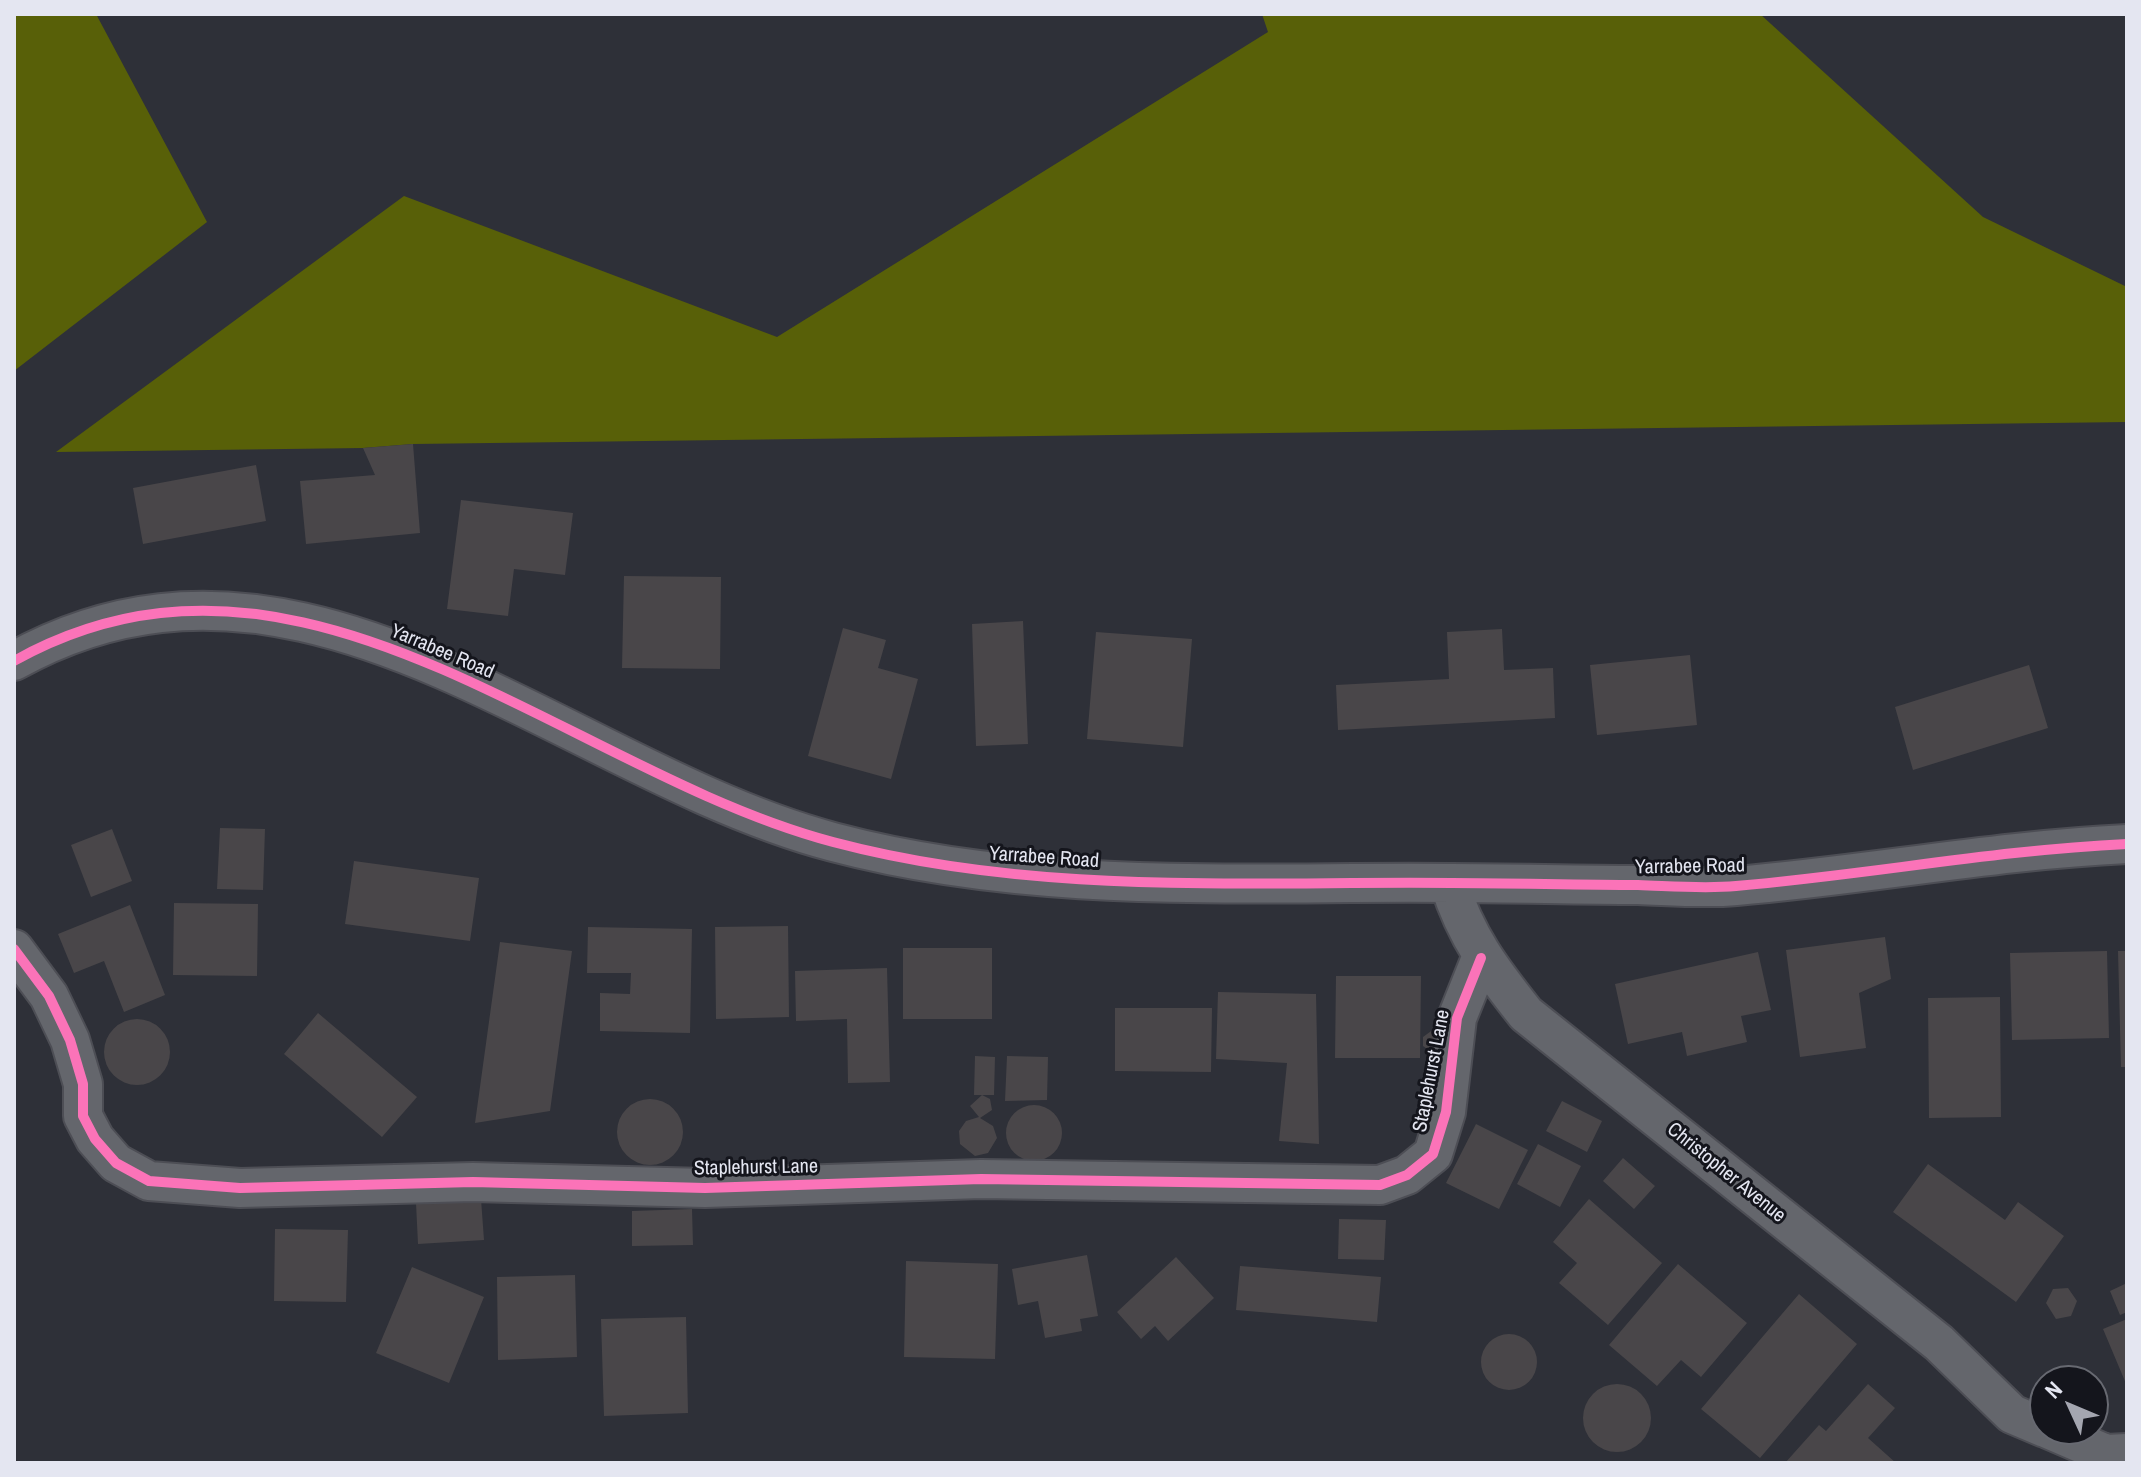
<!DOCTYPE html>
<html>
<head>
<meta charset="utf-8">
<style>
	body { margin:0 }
	#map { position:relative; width:2141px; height:1477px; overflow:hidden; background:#2e3038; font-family:"Archivo Narrow",sans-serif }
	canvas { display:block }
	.frame { position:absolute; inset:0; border:16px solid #e4e6f1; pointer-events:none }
	.north { position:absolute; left:2029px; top:1365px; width:80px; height:80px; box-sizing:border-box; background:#14151c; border:2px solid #676971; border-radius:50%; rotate:314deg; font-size:22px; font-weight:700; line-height:32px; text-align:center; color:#e4e6f1 }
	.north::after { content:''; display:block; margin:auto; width:28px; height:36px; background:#a4a6b0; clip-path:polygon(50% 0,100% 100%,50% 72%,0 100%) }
</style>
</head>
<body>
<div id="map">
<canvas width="2141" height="1477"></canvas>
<div class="frame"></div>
<div class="north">N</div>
</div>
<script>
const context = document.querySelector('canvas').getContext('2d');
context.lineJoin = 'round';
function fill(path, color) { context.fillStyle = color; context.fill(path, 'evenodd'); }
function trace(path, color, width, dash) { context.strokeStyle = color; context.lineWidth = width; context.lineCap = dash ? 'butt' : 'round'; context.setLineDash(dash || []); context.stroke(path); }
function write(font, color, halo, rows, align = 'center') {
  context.font = font + ' "Archivo Narrow",sans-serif'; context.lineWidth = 6; context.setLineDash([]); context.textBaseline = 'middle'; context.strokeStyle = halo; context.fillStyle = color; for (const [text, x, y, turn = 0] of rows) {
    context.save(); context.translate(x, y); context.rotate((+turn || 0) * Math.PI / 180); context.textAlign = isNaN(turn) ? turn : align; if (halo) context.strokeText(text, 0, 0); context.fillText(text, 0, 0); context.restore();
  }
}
const forest = new Path2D(`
	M14,14H96L207,222L14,371Z
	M1262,14H1760L1983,217L2127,287V422L413,444L363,448L56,452L404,196L777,337L1268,32Z`);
const building = new Path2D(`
	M413,444L420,533L306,544L300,481L375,475L363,448Z
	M256,465L266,521L143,544L133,488Z
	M461,500L573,513L565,575L514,569L508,616L447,609Z
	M624,576L721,577L720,669L622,668Z
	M1023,621L1028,744L976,746L972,624Z
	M843,628L886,640L878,668L918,679L891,779L808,756Z
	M1502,629L1504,670L1553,668L1555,718L1338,730L1336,685L1449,679L1447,632Z
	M1096,632L1192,639L1183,747L1087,739Z
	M1690,655L1697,725L1597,735L1590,665Z
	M2029,665L2048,728L1913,770L1895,707Z
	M220,828L265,829L263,890L217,889Z
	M112,829L132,881L91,897L71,845Z
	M354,861L479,878L470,941L345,924Z
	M174,903L258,904L257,976L173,975Z
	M130,905L165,995L124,1012L104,961L74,973L58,934Z
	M788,926L789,1017L716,1019L715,927Z
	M588,927L692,929L690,1033L600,1031V993L630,994L631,973H587Z
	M1885,937L1891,979L1859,993L1866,1048L1800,1057L1786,950Z
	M500,942L572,951L550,1111L475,1123Z
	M903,948H992V1019H903Z
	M2107,951L2109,1038L2012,1040L2010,953Z
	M2118,951H2127V1067H2121Z
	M1758,952L1771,1010L1741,1016L1747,1042L1687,1056L1682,1032L1628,1044L1615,984Z
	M887,968L890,1082L848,1083L847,1019L796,1021L795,971Z
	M1336,976H1421L1420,1058H1335Z
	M1218,992L1316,994L1319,1144L1279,1141L1287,1063L1216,1059Z
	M2000,997L2001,1117L1929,1118L1928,998Z
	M1115,1008H1212L1211,1072L1115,1071Z
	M318,1013L417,1097L382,1137L284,1054Z
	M104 1052a33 33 0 1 1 66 0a33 33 0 1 1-66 0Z
	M1438,1026L1442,1053L1434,1054L1423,1046V1037Z
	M975,1056L995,1057L994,1095H974Z
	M1007,1056L1048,1057L1047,1100L1005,1101Z
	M982,1095L990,1099L992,1110L980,1118L993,1126L997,1138L988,1153L975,1156L960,1144L959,1131L966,1121L979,1117L970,1106Z
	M617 1132a33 33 0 1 1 66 0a33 33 0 1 1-66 0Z
	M1562,1101L1602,1121L1587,1152L1546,1131Z
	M1006 1133a28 28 0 1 1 56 0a28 28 0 1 1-56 0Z
	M1476,1124L1528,1150L1499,1209L1446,1183Z
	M1538,1144L1581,1166L1560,1207L1517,1184Z
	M1623,1158L1655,1186L1634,1209L1603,1181Z
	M1928,1164L2005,1220L2018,1202L2064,1236L2016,1302L1893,1212Z
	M481,1199L484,1240L418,1244L416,1203Z
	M1589,1199L1662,1263L1608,1325L1559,1283L1577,1263L1553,1242Z
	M692,1209L693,1245L632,1246V1211Z
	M1339,1219L1386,1220L1384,1260L1338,1259Z
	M275,1229L348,1230L346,1302L274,1301Z
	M1087,1255L1098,1316L1080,1319L1082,1331L1045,1338L1038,1301L1018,1305L1012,1269Z
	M1176,1257L1214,1298L1168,1341L1155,1326L1141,1339L1117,1312Z
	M906,1261L998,1264L995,1359L904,1357Z
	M1678,1264L1747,1323L1701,1377L1681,1360L1657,1386L1609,1345Z
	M1240,1266L1381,1277L1377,1322L1236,1310Z
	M412,1267L484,1297L449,1383L376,1353Z
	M575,1275L577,1357L498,1360L497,1277Z
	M2127,1283V1312L2120,1315L2110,1291Z
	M2068,1288L2077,1301L2071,1316L2056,1319L2046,1303L2053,1289Z
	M1799,1294L1857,1344L1760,1458L1701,1409Z
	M686,1317L688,1413L604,1416L601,1319Z
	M2127,1319V1386L2103,1329Z
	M1481 1362a28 28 0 1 1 56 0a28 28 0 1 1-56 0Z
	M1583 1418a34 34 0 1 1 68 0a34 34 0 1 1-68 0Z
	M1868,1384L1895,1408L1868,1438L1896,1463H1785L1819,1425L1826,1431Z`);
const minor = new Path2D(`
	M14,661C303,500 564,771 833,842C1036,896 1245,881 1452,883C1514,883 1576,885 1638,885C1670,886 1704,889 1736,886C1867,875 1996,850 2127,844
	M1449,883C1466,937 1491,970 1526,1014L1939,1343L2012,1414L2045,1428
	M14,949L49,996L70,1040L83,1084V1116L95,1139L116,1163L149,1181L240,1188L473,1182L705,1188L981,1179L1380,1185L1407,1175L1433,1154L1446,1112L1457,1018L1481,958
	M2048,1429L2106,1454L2127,1453`);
const cycleway = new Path2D(`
	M14,661C303,500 564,771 833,842C1036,896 1245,881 1452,883C1514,883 1576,885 1638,885C1670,886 1704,889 1736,886C1867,875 1996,850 2127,844
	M14,949L49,996L70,1040L83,1084V1116L95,1139L116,1163L149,1181L240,1188L473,1182L705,1188L981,1179L1380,1185L1407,1175L1433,1154L1446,1112L1457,1018L1481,958`);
const streetNames = [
	["Yarrabee Road",442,652,23],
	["Yarrabee Road",1044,858,4],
	["Yarrabee Road",1690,867,-1],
	["Staplehurst Lane",1432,1071,-79],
	["Staplehurst Lane",756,1168,-1],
	["Christopher Avenue",1726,1173,39]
];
fill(forest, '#586008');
fill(building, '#494649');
trace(minor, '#4d4e55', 42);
trace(minor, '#64666c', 38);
trace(cycleway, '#fb73b8', 10);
write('20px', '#e4e6f1', '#14151c', streetNames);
</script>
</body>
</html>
